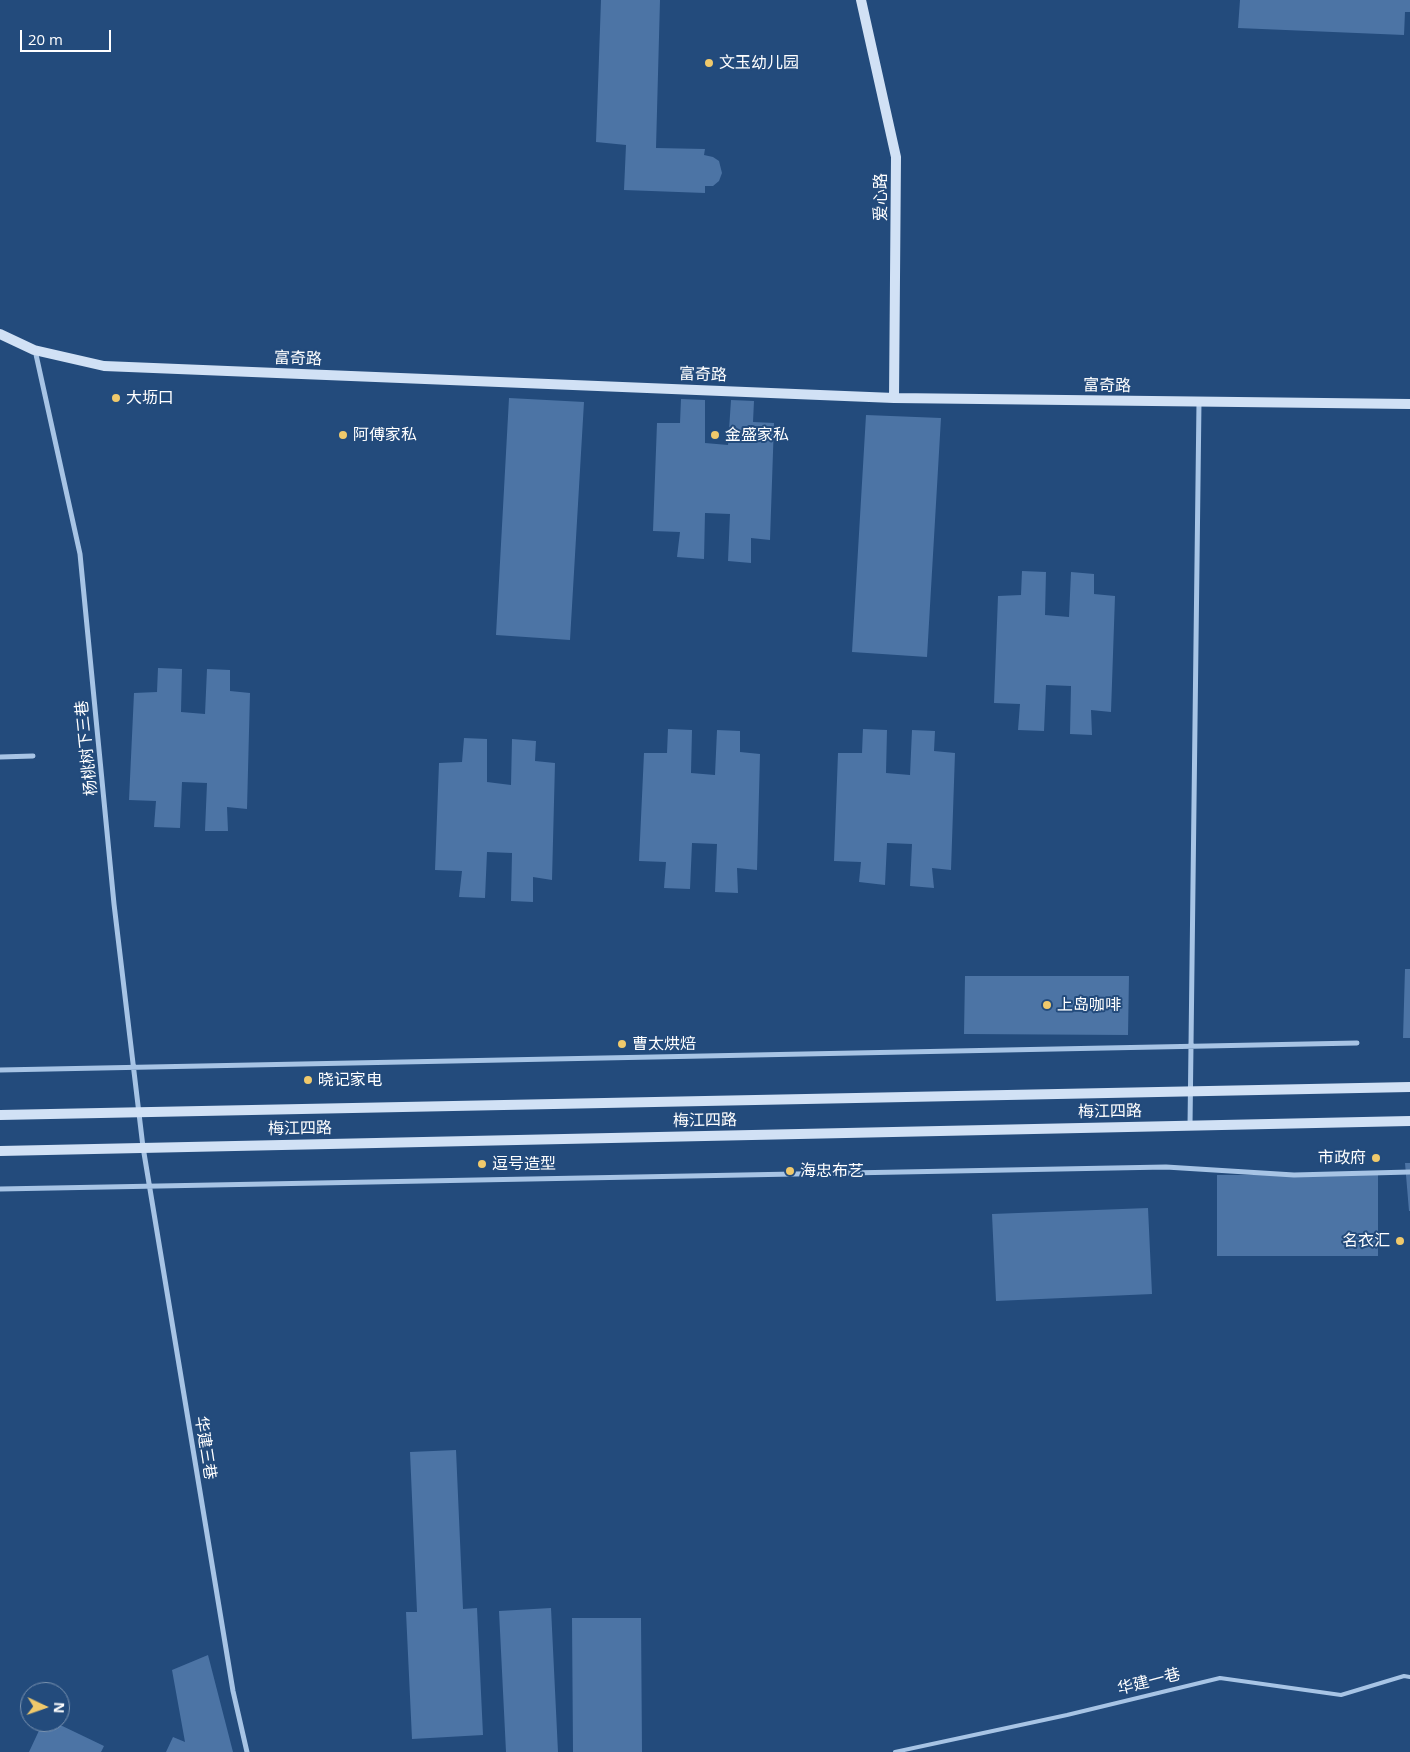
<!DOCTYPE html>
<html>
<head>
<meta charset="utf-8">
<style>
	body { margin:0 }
	#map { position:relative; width:1410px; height:1752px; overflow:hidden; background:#234b7c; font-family:"Open Sans",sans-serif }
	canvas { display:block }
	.north { position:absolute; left:20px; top:1682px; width:50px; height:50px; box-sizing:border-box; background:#234b7c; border:1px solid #7b93b0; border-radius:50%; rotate:93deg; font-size:14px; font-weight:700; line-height:20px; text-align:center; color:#fff }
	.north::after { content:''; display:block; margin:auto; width:18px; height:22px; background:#f0c96b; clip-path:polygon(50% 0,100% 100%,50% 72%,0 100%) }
	.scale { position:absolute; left:20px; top:30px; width:91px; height:22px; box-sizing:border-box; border:2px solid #fff; border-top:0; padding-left:6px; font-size:15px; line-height:18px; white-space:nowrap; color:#fff; -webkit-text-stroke:4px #234b7c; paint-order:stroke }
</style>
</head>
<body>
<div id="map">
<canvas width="1410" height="1752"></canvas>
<div class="north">N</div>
<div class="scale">20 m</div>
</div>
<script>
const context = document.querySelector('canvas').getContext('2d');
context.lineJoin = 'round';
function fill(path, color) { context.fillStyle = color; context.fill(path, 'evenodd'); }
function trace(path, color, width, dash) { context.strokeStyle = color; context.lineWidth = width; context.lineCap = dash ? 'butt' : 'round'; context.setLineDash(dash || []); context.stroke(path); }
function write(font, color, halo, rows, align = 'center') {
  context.font = font + ' "Open Sans","Noto Sans SC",sans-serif'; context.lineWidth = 4; context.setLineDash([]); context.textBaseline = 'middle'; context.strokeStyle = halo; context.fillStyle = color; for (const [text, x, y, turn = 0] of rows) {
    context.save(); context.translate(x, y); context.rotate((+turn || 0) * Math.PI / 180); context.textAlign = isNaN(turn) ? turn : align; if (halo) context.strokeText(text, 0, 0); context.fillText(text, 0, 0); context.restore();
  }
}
const building = new Path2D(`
	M601,0H660L656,148L705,149L704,155L713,157L719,161L722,173L719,181L713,186H705V193L624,190L626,145L596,142Z
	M1240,0H1410V12H1405L1404,35L1238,28Z
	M509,398L584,402L570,640L496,635Z
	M681,399L705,400V443L728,445L731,400L754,401L753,422L774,423L770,540L751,538V563L728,561L730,514L705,513L704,559L677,557L680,532L653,531L657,423H680Z
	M866,415L941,418L927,657L852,652Z
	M1022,571L1046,572L1045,615L1069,617L1071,572L1094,574V594L1115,596L1111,712L1091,710L1092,735L1070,734L1071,686L1046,685L1044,731L1018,730L1020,704L994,703L998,596L1021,595Z
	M158,668L182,669L181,712L205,714L207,669L230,670V691L250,693L247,809L227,807L228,831H205L207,783L182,782L180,828L154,827L156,801L129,800L134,693L157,692Z
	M668,729L692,730L691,773L715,775L717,730L740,731V752L760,754L757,870L737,868L738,893L715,892L717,844L692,843L690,889L664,888L666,862L639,861L644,753H667Z
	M863,729L887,730L886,773L910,775L912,730L935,731L934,751L955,753L951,870L932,868L934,888L910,886L912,844L887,843L885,885L859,882L861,862L834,861L838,753H862Z
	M464,738L487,739V782L511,785L512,739L536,741L535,761L555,763L552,880L533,877V902L511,901L512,853L487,852L485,898L459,897L462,871L435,870L439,763L462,762Z
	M1405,969H1410V1038H1403Z
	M965,976H1129L1128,1035L964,1034Z
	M1405,1163H1410V1211H1409Z
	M1217,1175H1378V1256H1217Z
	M1148,1208L1152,1294L996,1301L992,1214Z
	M456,1450L463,1609L477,1608L483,1735L412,1739L406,1612H417L410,1452Z
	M551,1608L558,1752H506L499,1611Z
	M572,1618H641L642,1752H573Z
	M208,1655L233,1752H166L173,1737L185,1742L172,1670Z
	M43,1722H54L104,1746L101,1752H29Z`);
const lane = new Path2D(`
	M895,1752L1067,1715L1220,1678L1341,1695L1404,1676L1410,1677`);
const street = new Path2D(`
	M35,350L80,554L114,904L143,1147L233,1691L247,1752
	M0,757L33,756
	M0,1070L1357,1043
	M1190,1125L1199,402
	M0,1189L1166,1167L1294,1175L1410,1172`);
const secondary = new Path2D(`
	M861,0L896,157L894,398
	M0,334L34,350L104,366L894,398L1410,404
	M0,1115L1410,1087
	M0,1151L1410,1121`);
const markers = [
	[709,63,5,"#f0c96b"],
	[116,398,5,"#f0c96b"],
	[343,435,5,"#f0c96b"],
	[715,435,5,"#f0c96b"],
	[1047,1005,5,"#f0c96b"],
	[622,1044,5,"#f0c96b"],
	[308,1080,5,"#f0c96b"],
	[1376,1158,5,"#f0c96b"],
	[482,1164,5,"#f0c96b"],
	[790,1171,5,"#f0c96b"],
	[1400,1241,5,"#f0c96b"]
];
const poiNames = [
	["文玉幼儿园",719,63],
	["大坜口",126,398],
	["阿傅家私",353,435],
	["金盛家私",725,435],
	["上岛咖啡",1057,1005],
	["曹太烘焙",632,1044],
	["晓记家电",318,1080],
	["市政府",1366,1158,"right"],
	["逗号造型",492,1164],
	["海忠布艺",800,1171],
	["名衣汇",1390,1241,"right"]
];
const streetNames = [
	["爱心路",881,197,-90],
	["富奇路",298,359,2],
	["富奇路",703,375,2],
	["富奇路",1107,386,1],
	["杨桃树下三巷",87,748,-96],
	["梅江四路",1110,1112,-1],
	["梅江四路",705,1121,-1],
	["梅江四路",300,1129,-1],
	["华建三巷",205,1448,81],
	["华建一巷",1149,1682,-14]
];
fill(building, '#4c74a5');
trace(lane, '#a7c4e5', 4);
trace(street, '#a7c4e5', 5);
trace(secondary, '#d1e1f5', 10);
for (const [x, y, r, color] of markers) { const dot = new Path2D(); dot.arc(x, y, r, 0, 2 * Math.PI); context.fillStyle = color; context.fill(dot); trace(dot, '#234b7c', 2); }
write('16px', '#fff', '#234b7c', poiNames, 'left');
write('16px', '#fff', '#234b7c', streetNames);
</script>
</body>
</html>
